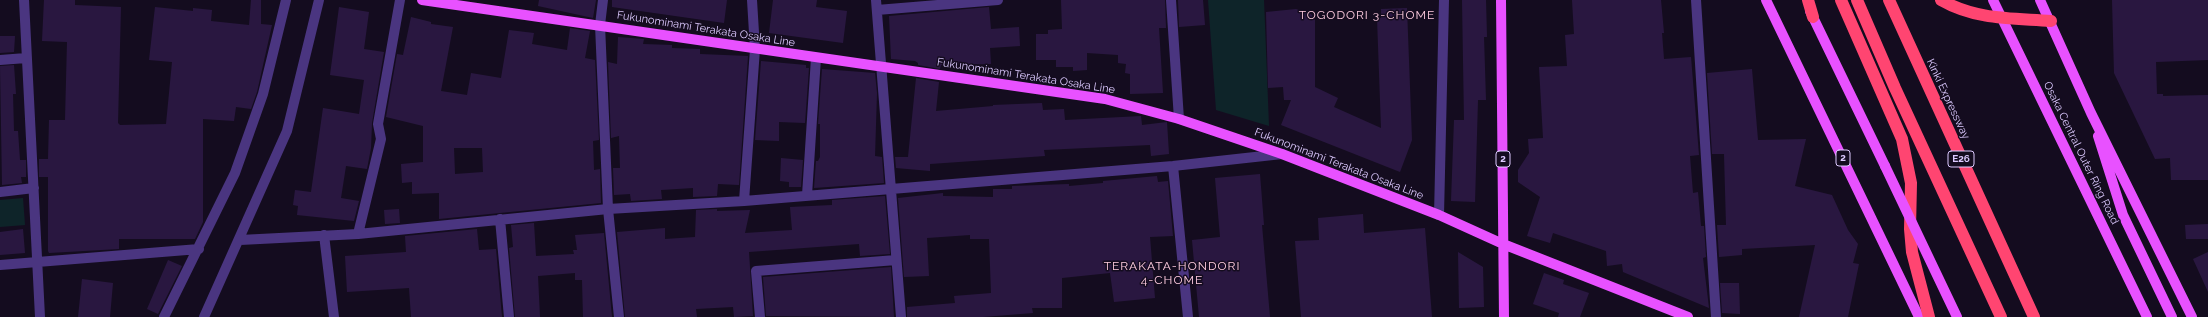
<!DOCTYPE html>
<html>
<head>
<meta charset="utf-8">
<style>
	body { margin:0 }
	canvas { display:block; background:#140c1f }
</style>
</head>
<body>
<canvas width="2208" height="317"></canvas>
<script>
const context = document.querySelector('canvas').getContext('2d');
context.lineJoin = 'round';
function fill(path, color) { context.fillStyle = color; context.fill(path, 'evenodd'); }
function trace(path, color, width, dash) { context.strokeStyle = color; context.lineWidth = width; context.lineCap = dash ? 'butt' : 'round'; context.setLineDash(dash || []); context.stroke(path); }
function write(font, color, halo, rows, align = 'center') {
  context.font = font + ' Raleway,sans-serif'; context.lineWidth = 3; context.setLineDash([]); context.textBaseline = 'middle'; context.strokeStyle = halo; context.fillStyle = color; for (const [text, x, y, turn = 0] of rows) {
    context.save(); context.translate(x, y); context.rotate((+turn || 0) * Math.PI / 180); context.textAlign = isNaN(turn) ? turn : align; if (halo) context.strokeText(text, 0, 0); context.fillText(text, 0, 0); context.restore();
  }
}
const green = new Path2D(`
	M1208,0H1264L1269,126L1216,110Z
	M23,198L25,225L0,227V200Z`);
const building = new Path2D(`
	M44,0H75V5L121,7L118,123L120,125L166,124L172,62L149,60L155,7L193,11V8L212,10L211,21L249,25L251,0H261V24L272,25L257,92L251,109L236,107L234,121L203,119V222L195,239H119V249L49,253L48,251V177H39V159H48L49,120H65L67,42L42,41Z
	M539,0H596L593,18L538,6Z
	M612,0H727L724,23L612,7Z
	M773,0H817L816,7L847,11L843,43L769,33Z
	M1061,0H1165L1166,28H1159L1163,93L1130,94V74L1125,73L1126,64L1118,63V55L1087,53V70L1073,71V67H1056V60H1036V34H1048V30L1062,29Z
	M1178,0H1203L1205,25L1179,27Z
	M1462,0H1486L1487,37H1484L1486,100H1478L1475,202L1451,201L1454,120H1464Z
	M1572,0H1661L1664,33H1662L1664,59L1691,57L1699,155L1690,156L1693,193L1698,192L1701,226H1704L1706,257L1703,258L1709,308L1623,272L1622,264L1607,266L1606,251L1553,233L1550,243L1527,236L1540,197L1518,182V170L1529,153L1528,139L1543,138L1539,67L1567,66L1565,35L1574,34Z
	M2112,0H2208V60L2156,62L2157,94H2163V96L2208,95V180H2171L2170,158L2155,159L2114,73Z
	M339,7L369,12L364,49L384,52L372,123L371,148L367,169L346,166L341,198L359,201L354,221L297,215L298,206L293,205L295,190L311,192L323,108L359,114L364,80L330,75Z
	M989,7L991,29L1019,27L1020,46L990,48L991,64L941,65L940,69L918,65V63L915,61L891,59L889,16Z
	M1407,8L1412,140L1400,172L1281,125L1291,100H1284L1283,87L1268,88L1266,12L1296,9L1311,14L1315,19V87L1338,98L1334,107L1381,128L1377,18H1381V9Z
	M411,17L431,22V24L453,27L441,91L467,95L471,73L501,78L509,30L534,33L532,44L567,50L570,28L590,31L585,58L595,60L599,140L593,141L594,170L600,169L601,203L439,219V193L412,194V182L402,183L401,164L423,162V126L386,117L397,54L403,55ZM454,148H482L483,172L455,174Z
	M0,36H15L14,52L0,53Z
	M618,37L644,39L643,44L672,45V48L700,49V54L748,56L739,185L718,184L717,196L693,197V188L661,190L662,199L631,201L630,194L614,195L613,168H620L619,136L611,138L608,62L617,64Z
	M761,61L806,65V68H809L805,123L779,122V141L755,140Z
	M14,65L16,94H13L14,131H18L20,160H26V177H21L22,183L2,185L0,66Z
	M822,69L875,73L877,93L875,156L882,157L884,183L814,188L816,161H818L820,157V124H818Z
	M1752,69L1758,140L1806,139L1795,186L1832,195L1848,230L1858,244L1853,263L1859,264L1848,317H1799L1815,245L1742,249V255L1719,257L1717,225H1726L1724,154H1712L1707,73Z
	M916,78L939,82L936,111L993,106V105L1042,103L1043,110L1064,109L1065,120L1141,116L1142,125L1167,122L1169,154L1151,156L1150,145L1044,150L1045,156L930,164V171L896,168L895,157H908Z
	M781,158L803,160L801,187H789V182L780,181Z
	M1260,174L1264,225H1262L1270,317H1199L1192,240L1220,237L1215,178Z
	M1157,176L1158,182L1168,181L1173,236L1150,237L1155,298L1114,302L1110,273L1062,278V308H1032L1033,313L983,317H907V307L955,303L954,296L991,293L989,239H970V235L927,238L929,276L904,277L898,198L943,193V196L993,197V189H1012V186L1069,184V186L1103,183V181Z
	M885,196L890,254L860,256L859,244L749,252L753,316L734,317L733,307L696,309L697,317H625L617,232L665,228V239L695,237L696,210L717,209V211L750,210L745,233L792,230L790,207L832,205V200Z
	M399,209L400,223L385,224L384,210Z
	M1363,214L1364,233L1425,228L1432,317H1301L1295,241L1319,240L1318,218Z
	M534,223L536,256L574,254L573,250H577L575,235L604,233L612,317H583L582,280H575V273L538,276L540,317H515L509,248L513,247L511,225Z
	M2208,224V239H2186L2185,225Z
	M23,229L25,253L0,255V232Z
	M477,229L479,250L496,249L502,317H411L409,288L347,292L345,256L406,252L405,236Z
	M1458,252L1483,267L1484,307L1459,308Z
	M2208,252V292L2193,259Z
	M168,260L182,266L158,314L147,309Z
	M891,267L894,317L766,316L763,277Z
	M1544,273L1564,280L1563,284L1589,293L1580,317H1558L1559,313L1533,304Z
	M82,279L113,283L110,317H78Z
	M1720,283H1739L1740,314L1722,313Z`);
const minor = new Path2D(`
	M24,0L40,317
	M603,0L600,25L608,209L619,317
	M876,0L901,317
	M1171,0L1179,119
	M1696,0L1716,317
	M877,10L998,0
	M0,60L26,58
	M1173,166L1188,317
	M0,192L34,188
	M807,195L816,58
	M744,201L755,49L752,0
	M1439,215L1444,0
	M500,219L509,317
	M358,234L381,139L378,124L400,0
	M324,235L334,317
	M240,240L358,234L608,209L744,201L1173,166L1282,154
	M0,265L199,249
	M164,317L235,173L263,94L286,0
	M204,317L287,131L319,0
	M760,317L756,271L896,260`);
const major = new Path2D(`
	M422,0L1105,99L1179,119L1282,154L1439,215L1503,244L1688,317
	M1501,0L1504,317
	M1766,0L1919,317
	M1993,0L2147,317
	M2040,0L2091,113L2192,317
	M1810,11L1885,166
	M2098,136L2123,215L2172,317`);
const highway = new Path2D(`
	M1808,0L1813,17
	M1841,0L1902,139L1911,183L1910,229L1912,252L1929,317
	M1857,0L1895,88L2001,317
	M1889,0L2034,317
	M1941,0C1976,20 2012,18 2051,21`);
const majorBridge = new Path2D(`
	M1885,166L1957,317`);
const shields = [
	[1843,158,14],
	[1503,159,14],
	[1961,159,26]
];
const shieldNames = [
	["2",1843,158],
	["2",1503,159],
	["E26",1961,159]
];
const streetNames = [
	["Fukunominami Terakata Osaka Line",706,29,9],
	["Fukunominami Terakata Osaka Line",1026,76,9],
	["Kinki Expressway",1948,99,65],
	["Osaka Central Outer Ring Road",2081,153,64],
	["Fukunominami Terakata Osaka Line",1339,164,21]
];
const neighbourhoodNames = [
	["TOGODORI 3-CHOME",1367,15],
	["TERAKATA-HONDORI",1172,266],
	["4-CHOME",1172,280]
];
fill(green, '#0e2429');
fill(building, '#291740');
trace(minor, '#4a3580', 10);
trace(major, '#e851ff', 10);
trace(highway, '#ff4571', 12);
trace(majorBridge, '#e851ff', 10);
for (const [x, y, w] of shields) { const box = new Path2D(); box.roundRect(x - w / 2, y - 8, w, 16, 3); context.fillStyle = '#140c1f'; context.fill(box); trace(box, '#ddcaff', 1); }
write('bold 10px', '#ddcaff', null, shieldNames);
write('11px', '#ddcaff', '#140c1f', streetNames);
context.letterSpacing = '1px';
write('12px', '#ffcce0', '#140c1f', neighbourhoodNames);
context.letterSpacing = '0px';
</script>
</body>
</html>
